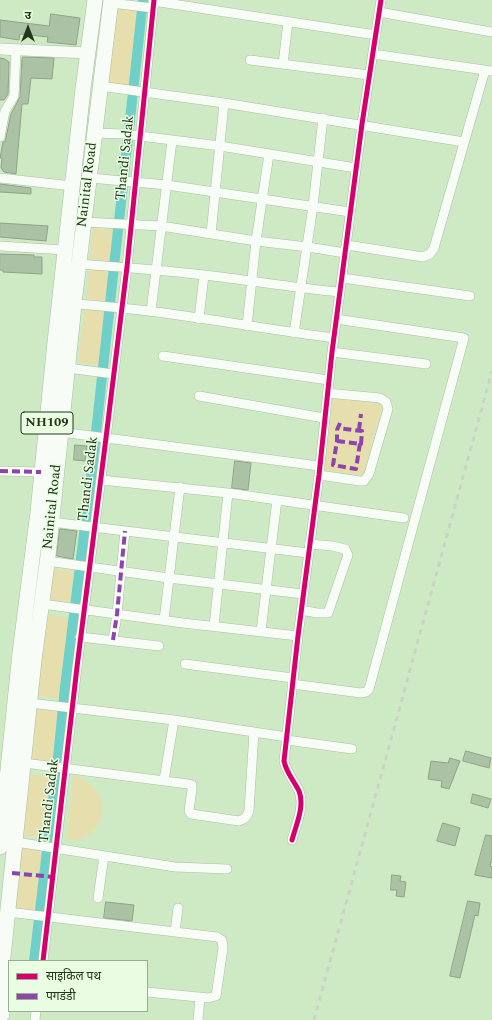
<!DOCTYPE html>
<html>
<head>
<meta charset="utf-8">
<style>
	body { margin:0 }
	#map { position:relative; width:492px; height:1020px; overflow:hidden; background:#ceeac4; font-family:Spectral,"Noto Sans Devanagari",serif }
	canvas { display:block }
	.legend { position:absolute; left:8px; top:960px; width:140px; height:52px; box-sizing:border-box; background:#e8fde1; border:1px solid #99ad92; margin:0; padding:5px 7px; list-style:none; font-size:12px; color:#23361c }
	.legend li { display:flex; align-items:center; gap:8px; height:20px }
	.legend b { width:20px; border:1px solid #99ad92 }
	.north { position:absolute; left:8px; top:8px; width:40px; height:40px; -webkit-text-stroke:3px #e8fde1; paint-order:stroke; rotate:0deg; font-size:11px; font-weight:700; line-height:16px; text-align:center; color:#23361c }
	.north::after { content:''; display:block; margin:auto; width:14px; height:18px; background:#23361c; clip-path:polygon(50% 0,100% 100%,50% 72%,0 100%) }
</style>
</head>
<body>
<div id="map">
<canvas width="492" height="1020"></canvas>
<ul class="legend">
<li><b style="height:5px;background:#d6006c"></b>साइकिल पथ</li>
<li><b style="height:5px;background:#8e44ad"></b>पगडंडी</li>
</ul>
<div class="north">उ</div>
</div>
<script>
const context = document.querySelector('canvas').getContext('2d');
context.lineJoin = 'round';
function fill(path, color) { context.fillStyle = color; context.fill(path, 'evenodd'); }
function trace(path, color, width, dash) { context.strokeStyle = color; context.lineWidth = width; context.lineCap = dash ? 'butt' : 'round'; context.setLineDash(dash || []); context.stroke(path); }
function write(font, color, halo, rows, align = 'center') {
  context.font = font + ' Spectral,serif'; context.lineWidth = 3; context.setLineDash([]); context.textBaseline = 'middle'; context.strokeStyle = halo; context.fillStyle = color; for (const [text, x, y, turn = 0] of rows) {
    context.save(); context.translate(x, y); context.rotate((+turn || 0) * Math.PI / 180); context.textAlign = isNaN(turn) ? turn : align; if (halo) context.strokeText(text, 0, 0); context.fillText(text, 0, 0); context.restore();
  }
}
const green = new Path2D(`
	M114,8L137,10L130,86L106,82Z
	M93,228L114,230L111,261L90,259Z
	M90,269L109,271L105,301L86,299Z
	M85,308L106,311L99,365L78,362Z
	M333,398L383,404L363,475L324,471Z
	M54,569L74,571L70,603L50,601Z
	M47,614L69,618L60,699L37,696Z
	M35,708L58,711L52,764L29,761Z
	M27,774L52,776L45,838L21,835Z
	M74,775C84,779 96,787 100,797C107,812 97,834 81,839C76,840 71,840 66,840Z
	M19,845L43,849L40,873L16,870Z
	M16,875L40,877L36,912L12,909Z`);
const canal = new Path2D(`
	M34,961L58,758L65,687L92,469L143,0`);
const building = new Path2D(`
	M51,14L80,18L76,45L47,42L48,37L20,34L19,40L0,37V20L49,26Z
	M23,57L54,58L52,79L31,78L28,104H22L16,174L4,172L1,168L2,158H0L3,142H5L11,114L20,97L22,59Z
	M0,58L5,59L9,62L8,94L4,100H0Z
	M0,184L31,188V194L0,192Z
	M0,223L48,226L46,241L0,237Z
	M0,254L34,255V257H42V274L3,272V270H0Z
	M75,445L87,446L85,461L74,460Z
	M235,461L251,463L248,490L232,488Z
	M60,529L77,531L73,559L57,556Z
	M466,751L491,758L489,768L463,761Z
	M450,758L460,761L449,789L441,787L442,781L428,779L431,761L448,763Z
	M473,794L491,799L488,808L471,803Z
	M443,823L460,828L455,846L437,841Z
	M486,835L492,836V860L490,866L492,867V878L475,875Z
	M392,875L401,876L400,881L406,882L404,897L396,896L397,890H391Z
	M468,901L480,903L478,916L475,915L460,978L450,976Z
	M106,902L134,905L132,921L104,918Z`);
const minor = new Path2D(`
	M153,1L376,35
	M111,3L153,8
	M379,12L492,32
	M373,54L492,71
	M250,60L369,75
	M283,64L288,22
	M100,86L224,103L464,142
	M94,133L124,134L220,146L356,168
	M0,137L5,111L14,96L16,50
	M0,178L72,186
	M90,178L167,185L350,212
	M83,222L161,226L256,241L308,247L345,253
	M211,234L224,103
	M347,245L423,257L430,254L434,248L485,70
	M0,246L65,250
	M79,264C121,267 162,270 204,275C249,280 294,288 340,292
	M342,278L470,296
	M74,304C161,309 247,327 334,338
	M151,311L172,141
	M199,319L204,275
	M247,326L256,241L269,154
	M294,333L313,206L323,118
	M332,352L426,364
	M163,356L328,380
	M67,368L114,374
	M199,396L324,418
	M61,432L319,466
	M0,471L41,472
	M319,475L360,481H364L369,474L388,409L386,402L380,398L327,393
	M101,480L228,493L404,518
	M51,522L308,553
	M47,561L169,578L303,594
	M42,604L183,623L298,636
	M301,610L317,613H328L348,555L345,549L332,546L309,544
	M164,620L180,487
	M214,626L228,493
	M261,631L277,500
	M80,637L159,646
	M113,640L117,614L125,531
	M185,664L293,678
	M292,684L361,693L366,692L369,689L464,338L336,319
	M30,703L174,720L287,737
	M287,740L352,749
	M24,763L188,784L192,785V789L189,811L191,814L239,821C245,819 247,817 249,811L254,732
	M164,780L174,720
	M292,840C296,825 305,806 299,791C294,781 286,772 284,761L298,636L319,475L332,352L362,124L381,0
	M16,842L175,867L227,869
	M98,898L104,856
	M8,912L217,937L222,940L223,948L216,996L208,998L147,992
	M175,932L178,908
	M43,961L77,667L106,438L127,267L154,0
	M35,1020L36,1011
	M198,1020L200,997`);
const tertiary = new Path2D(`
	M0,49L88,53`);
const trunk = new Path2D(`
	M0,847L20,653L38,512L55,342L83,89L95,0
	M2,1014L1,976L34,660L48,556L75,295L111,0`);
const rail = new Path2D(`
	M314,1020L492,371`);
const quiet = new Path2D(`
	M340,423L337,430V441L333,465L356,469L360,443
	M359,430L361,414
	M337,441L361,444L362,431L338,428
	M0,471L41,472
	M113,640L117,614L125,531
	M12,873L53,877`);
const cycleway = new Path2D(`
	M292,840C296,825 305,806 299,791C294,781 286,772 284,761L298,636L319,475L332,352L362,124L381,0
	M43,961L77,667L106,438L127,267L154,0`);
const shields = [
	[47,423,52]
];
const shieldNames = [
	["NH109",47,423]
];
const streetNames = [
	["Thandi Sadak",126,158,-84],
	["Nainital Road",88,185,-83],
	["Thandi Sadak",89,479,-83],
	["Nainital Road",53,507,-84],
	["Thandi Sadak",50,801,-83]
];
fill(green, '#e6deac');
trace(canal, '#6ed0c8', 10);
fill(building, '#acc2a4');
trace(building, '#8ea386', 1);
trace(minor, '#aabfa2', 10);
trace(tertiary, '#aabfa2', 12);
trace(trunk, '#aabfa2', 16);
trace(minor, '#f8fcf6', 9);
trace(tertiary, '#f8fcf6', 11);
trace(trunk, '#f8fcf6', 15);
trace(rail, '#cbd2c7', 3, [5, 5]);
trace(quiet, '#8e44ad', 4, [8, 4]);
trace(cycleway, '#d6006c', 5);
for (const [x, y, w] of shields) { const box = new Path2D(); box.roundRect(x - w / 2, y - 11, w, 22, 3); context.fillStyle = '#e8fde1'; context.fill(box); trace(box, '#23361c', 1); }
write('bold 13px', '#23361c', null, shieldNames);
write('14px', '#23361c', '#e8fde1', streetNames);
</script>
</body>
</html>
